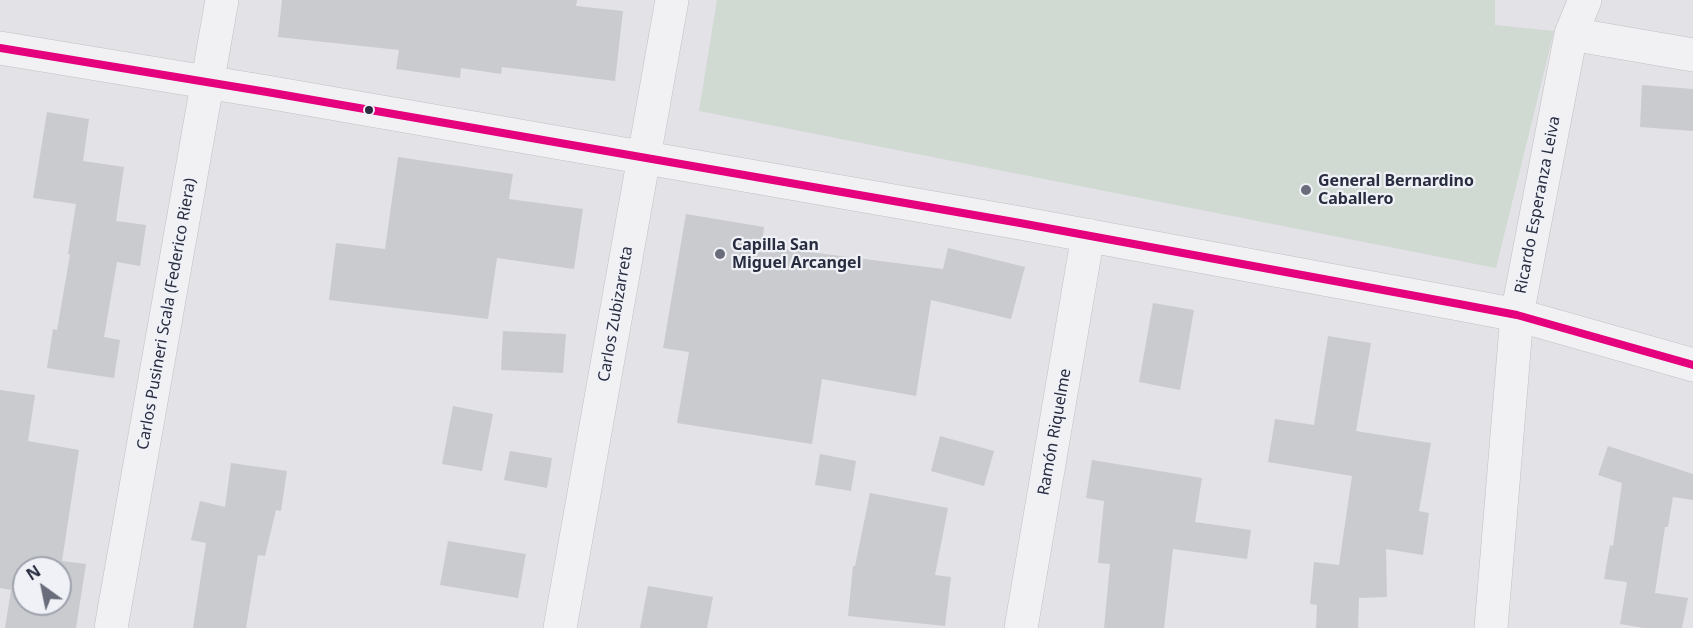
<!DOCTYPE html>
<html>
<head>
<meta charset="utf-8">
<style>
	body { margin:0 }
	#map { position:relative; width:1693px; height:628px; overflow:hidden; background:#e2e2e7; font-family:"Noto Sans",sans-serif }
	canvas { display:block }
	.north { position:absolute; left:12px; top:556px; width:60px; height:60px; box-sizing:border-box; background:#eff1f6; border:2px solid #9fa3ad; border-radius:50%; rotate:327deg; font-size:16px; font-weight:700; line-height:24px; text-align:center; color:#282d40 }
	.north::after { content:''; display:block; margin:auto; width:21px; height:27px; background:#696c7a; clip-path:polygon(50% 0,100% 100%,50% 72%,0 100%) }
</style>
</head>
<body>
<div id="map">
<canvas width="1693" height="628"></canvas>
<div class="north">N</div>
</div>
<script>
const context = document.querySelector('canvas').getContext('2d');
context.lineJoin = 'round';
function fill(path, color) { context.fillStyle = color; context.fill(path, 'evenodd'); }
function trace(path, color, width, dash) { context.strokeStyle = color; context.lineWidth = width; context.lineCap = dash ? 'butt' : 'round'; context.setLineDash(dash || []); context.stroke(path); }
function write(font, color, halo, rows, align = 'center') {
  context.font = font + ' "Noto Sans",sans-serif'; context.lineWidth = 4.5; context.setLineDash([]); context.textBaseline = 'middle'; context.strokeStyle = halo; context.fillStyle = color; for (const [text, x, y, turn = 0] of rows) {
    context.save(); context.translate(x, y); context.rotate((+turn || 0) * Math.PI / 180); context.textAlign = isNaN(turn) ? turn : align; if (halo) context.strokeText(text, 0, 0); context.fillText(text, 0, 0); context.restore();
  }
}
const green = new Path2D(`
	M717,0H1495V25L1554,31L1496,268L699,111Z`);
const building = new Path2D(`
	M282,0H577L576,6L623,11L615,81L502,67L501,74L461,68L460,78L396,69L399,50L278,37Z
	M1642,85L1693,89V131L1640,127Z
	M47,112L89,119L83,161L124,167L116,221L146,225L140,266L117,262L104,337L120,340L114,378L47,368L53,329L57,330L70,255L68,254L76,204L33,198Z
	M398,157L513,174L509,199L583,209L574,269L497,258L488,319L329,300L336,243L385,249Z
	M686,214L764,227L762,246L943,269L948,248L1025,267L1011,319L931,300L916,396L822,379L812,444L677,423L689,352L663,348Z
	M1153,303L1194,310L1180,390L1139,382Z
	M503,331L566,334L563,373L501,370Z
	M1328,336L1371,343L1356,431L1431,443L1419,511L1429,513L1423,555L1386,549L1387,597L1359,598L1358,628H1316L1317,605L1310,604L1314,562L1339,565L1352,476L1268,462L1275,419L1314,425Z
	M0,390L35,395L28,441L79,450L62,561L86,564L76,628H5L11,590L0,588ZM24,568H60V604H24Z
	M453,406L493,414L482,471L442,464Z
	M940,436L994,451L984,486L931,471Z
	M1608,446L1693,474V500L1673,497L1668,527H1665L1655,593L1688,598L1682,628H1644L1620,624L1627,582L1604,579L1610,545L1613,546L1622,483L1598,475Z
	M510,451L552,458L547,488L504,480Z
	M820,454L856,461L851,491L815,485Z
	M1092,460L1202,478L1195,522L1251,530L1247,559L1173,549L1164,628H1104L1110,564L1098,563L1104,501L1086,498Z
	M231,463L287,471L281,511L276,510L265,556L258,555L246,628H193L206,543L191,540L200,501L225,507Z
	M870,493L948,508L935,575L951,577L945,626L848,616L853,566H855Z
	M448,541L526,554L518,598L440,585Z
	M648,586L713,597L707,628H640Z`);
const minor = new Path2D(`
	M1571,34L1693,55
	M0,48L267,92L1020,223L1459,304L1517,315L1693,365
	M111,628L222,0
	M560,628L672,0
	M1021,628L1088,235
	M1491,628L1517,315L1571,34L1585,0`);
const bus1 = new Path2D(`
	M0,48L267,92L1020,223L1459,304L1517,315L1693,365`);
const markers = [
	[369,110,5,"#282d40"],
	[1306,190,6,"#696c7a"],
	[720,254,6,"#696c7a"]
];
const poiNames = [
	["General Bernardino",1318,181],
	["Caballero",1318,199],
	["Capilla San",732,245],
	["Miguel Arcangel",732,263]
];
const streetNames = [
	["Ricardo Esperanza Leiva",1538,205,-79],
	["Carlos Pusineri Scala (Federico Riera)",167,314,-80],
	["Carlos Zubizarreta",616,314,-80],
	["Ramón Riquelme",1055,432,-80]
];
fill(green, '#d0d9d2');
fill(building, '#cacbcf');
trace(minor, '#c0c0c5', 34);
trace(minor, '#f1f1f3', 33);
trace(bus1, '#e5007d', 8);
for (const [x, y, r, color] of markers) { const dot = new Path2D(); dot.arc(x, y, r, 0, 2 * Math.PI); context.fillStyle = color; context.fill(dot); trace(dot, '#eff1f6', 2); }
write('bold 16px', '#282d40', '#eff1f6', poiNames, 'left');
write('16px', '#282d40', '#eff1f6', streetNames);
</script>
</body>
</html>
